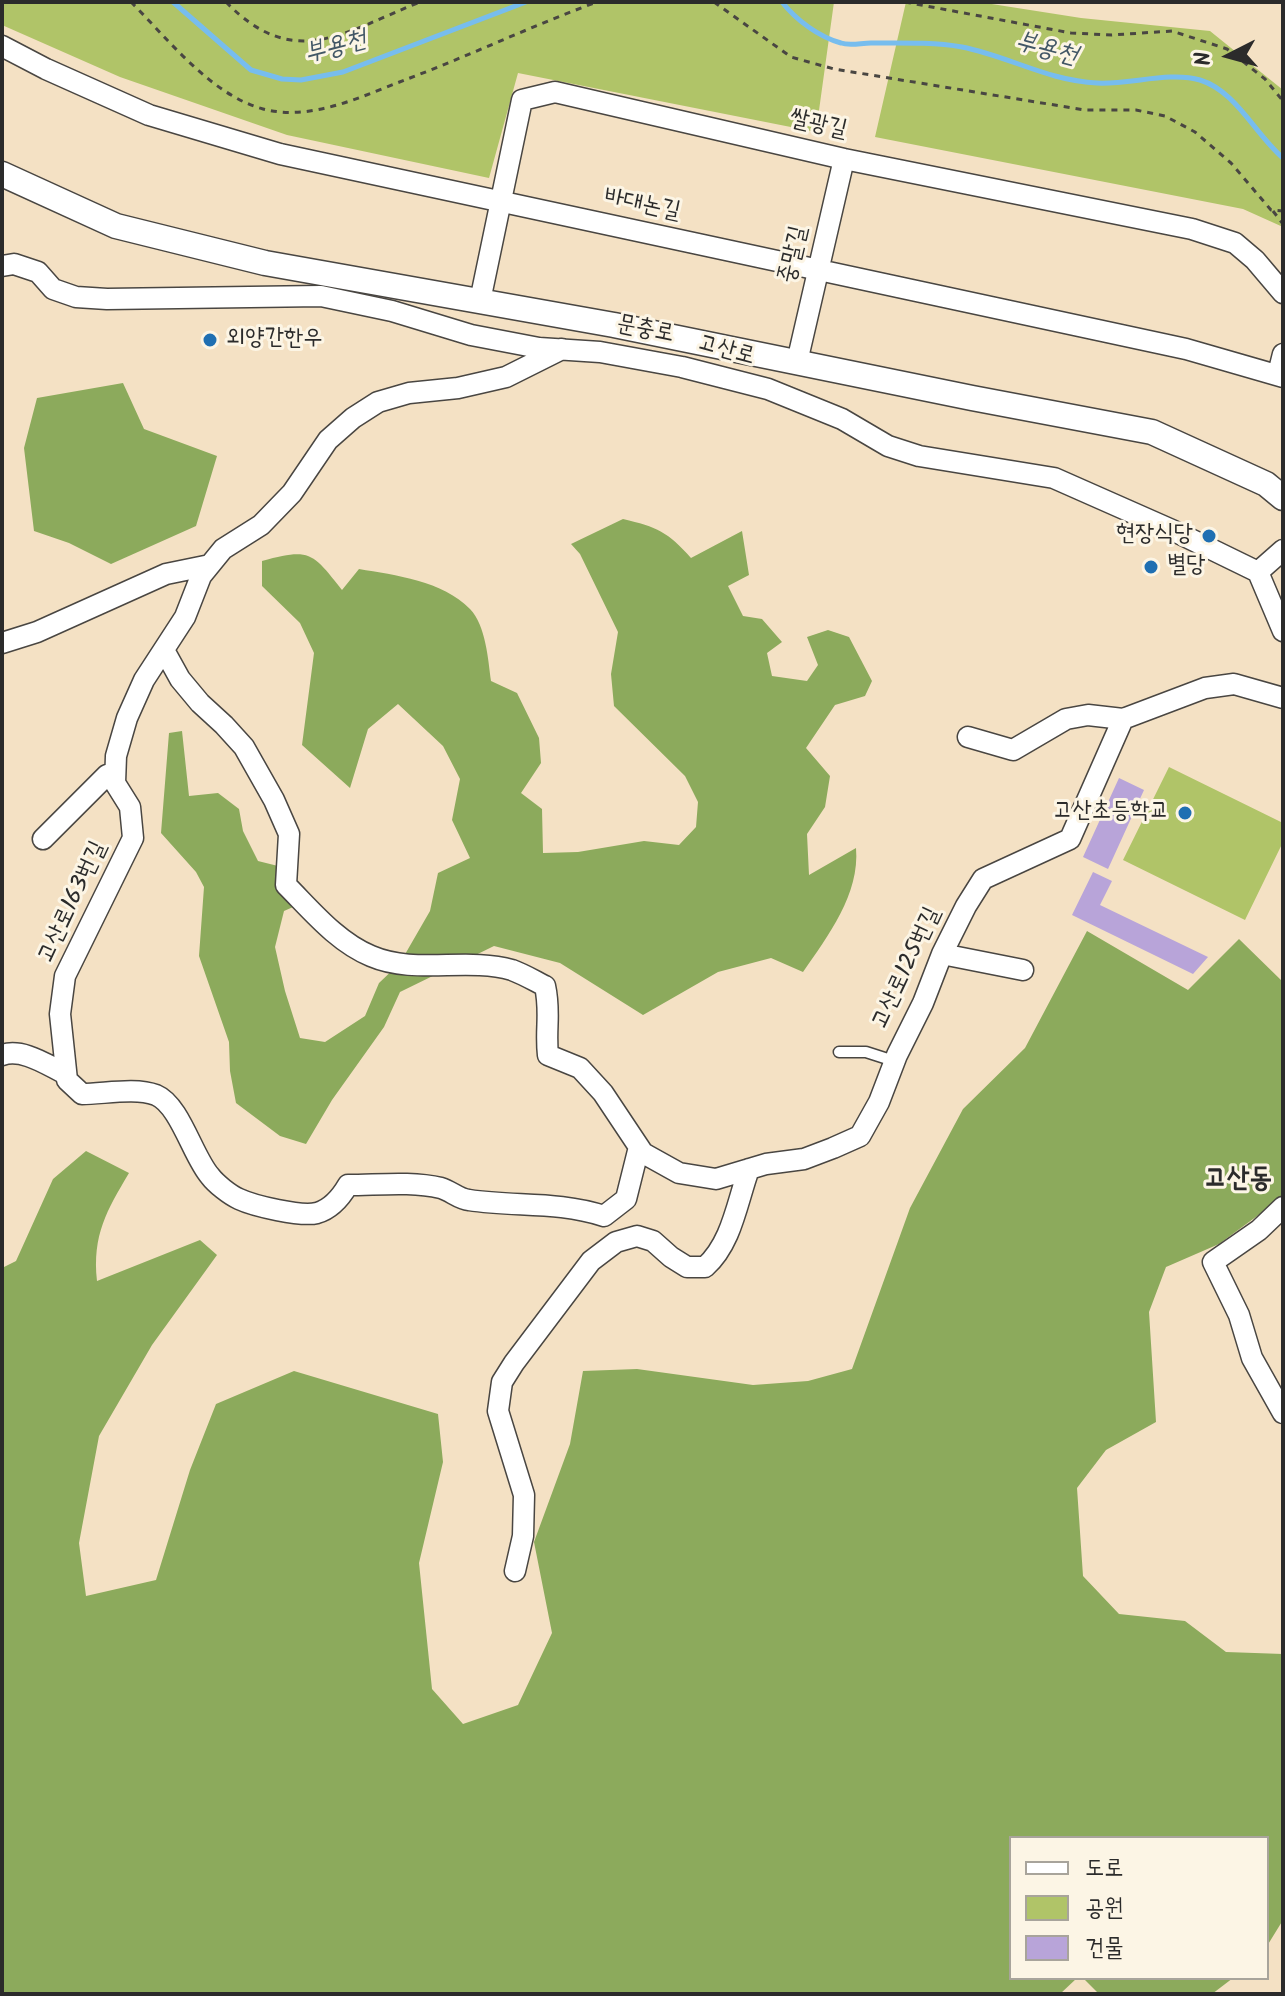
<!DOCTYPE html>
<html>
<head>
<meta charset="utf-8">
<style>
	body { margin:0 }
	#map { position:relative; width:1285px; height:1996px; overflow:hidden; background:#f4e1c4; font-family:Kalam,"Poor Story",sans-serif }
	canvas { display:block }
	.frame { position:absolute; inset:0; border:4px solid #2b2b2b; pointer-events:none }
	.legend { position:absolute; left:1009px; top:1836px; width:260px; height:144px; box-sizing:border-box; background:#fcf5e5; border:2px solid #a8a49b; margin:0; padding:10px 14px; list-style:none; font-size:24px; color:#2b2b2b }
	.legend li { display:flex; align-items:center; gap:16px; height:40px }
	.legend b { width:40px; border:2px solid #a8a49b }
	.north { position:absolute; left:1189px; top:16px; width:80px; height:80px; -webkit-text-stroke:6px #fcf5e5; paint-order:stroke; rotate:264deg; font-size:22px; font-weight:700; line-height:32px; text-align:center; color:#2b2b2b }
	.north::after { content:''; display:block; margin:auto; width:28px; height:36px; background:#2b2b2b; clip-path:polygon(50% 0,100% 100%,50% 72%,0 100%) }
</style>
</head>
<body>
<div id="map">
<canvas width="1285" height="1996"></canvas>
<div class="frame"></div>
<ul class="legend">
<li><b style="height:10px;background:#fff"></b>도로</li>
<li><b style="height:22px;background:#b0c468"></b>공원</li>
<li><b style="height:22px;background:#b8a4d9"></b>건물</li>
</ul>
<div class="north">N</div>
</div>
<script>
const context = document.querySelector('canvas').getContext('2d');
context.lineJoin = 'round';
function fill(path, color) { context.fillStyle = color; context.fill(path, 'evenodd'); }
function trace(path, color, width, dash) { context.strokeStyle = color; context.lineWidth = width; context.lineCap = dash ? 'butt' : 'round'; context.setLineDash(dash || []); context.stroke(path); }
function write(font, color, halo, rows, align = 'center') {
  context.font = font + ' Kalam,"Poor Story",sans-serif'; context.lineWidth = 6; context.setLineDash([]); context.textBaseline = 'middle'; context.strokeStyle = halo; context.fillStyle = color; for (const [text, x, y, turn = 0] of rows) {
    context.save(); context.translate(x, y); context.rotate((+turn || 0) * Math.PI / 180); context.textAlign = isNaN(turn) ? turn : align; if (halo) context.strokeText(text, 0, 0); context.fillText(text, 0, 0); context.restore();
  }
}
const green = new Path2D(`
	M2,2H834L816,132L518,73L489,178L287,135L120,77L2,25Z
	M906,2H979L1081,18L1210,31L1283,90V227L1243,209L875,137Z
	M1169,767L1283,823V842L1245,920L1123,860Z`);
const forest = new Path2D(`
	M123,383L144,429L217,456L196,526L111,564L69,543L34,531L24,448L37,398Z
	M623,519C657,527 668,532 691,558L742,531L749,575L728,586L743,616L762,619L782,642L767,653L772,676L807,681L818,665L807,637L828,630L849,637L872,681L865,696L835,705L806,748L830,776L825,807L807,834L809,875L856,848C860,894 828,936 803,972L771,958L718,972L643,1015L560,963L494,946L400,992L384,1027L332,1100L306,1144L280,1136L236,1103L230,1071L229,1042L199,956L204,887L196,872L161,833L169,733L182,731L189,796L218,793L239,809L243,831L258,861L278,866L309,900L284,911L275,947L285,991L300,1038L325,1042L365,1016L379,983L400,963L430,911L438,873L470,858L452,820L460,779L443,746L398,704L368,729L350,788L302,745L314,653L300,623L262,586V561C310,548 312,552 342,590L359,569C395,575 443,581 470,609C486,626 488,659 491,681L517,693L539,738L541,763L521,793L542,809L543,853L578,852L644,841L679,845L696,827L698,802L685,776L614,706L611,674L618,632L580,554L571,544Z
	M1087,931L1188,990L1239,939L1283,982V1197L1219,1244L1166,1267L1149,1312L1156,1422L1106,1450L1077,1488L1083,1576L1119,1614L1185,1621L1226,1652L1283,1654V1920L1267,1946V1838H1011V1978H1077L1060,1994H2V1268L16,1261L53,1179L86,1151L129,1173C107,1210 92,1235 97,1281L200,1240L217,1255L152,1345L99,1436L79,1543L86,1596L156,1580L190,1470L216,1404L294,1371L438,1414L443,1462L419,1563L432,1689L463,1724L518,1705L552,1633L534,1542L570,1444L583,1371L637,1369L753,1385L808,1381L852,1369L910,1208L963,1109L1025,1048Z
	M1083,1978H1233L1212,1994H1099Z`);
const stream = new Path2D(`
	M173,2L251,70L282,79L301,80L343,72L526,2
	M782,2C796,20 819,37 841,43C850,46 861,43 871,43C901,43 933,42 962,47C1008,56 1049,81 1097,83C1128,85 1170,71 1200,80C1236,91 1255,134 1283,158`);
const building = new Path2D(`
	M1119,778L1144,790L1108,869L1083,857Z
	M1093,872L1112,881L1100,905L1208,957L1193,974L1072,915Z`);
const path = new Path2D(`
	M131,2C168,39 211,95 263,109C313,122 364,95 410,78C473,54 534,25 597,2
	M226,2C294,72 344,32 420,2
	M714,2L791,57L834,69L1085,110H1136L1165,116L1195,132L1231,163L1271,210L1283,211
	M905,2L1071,33L1112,35L1172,31L1227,49L1265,79L1283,101
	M1273,211L1283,224`);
const service = new Path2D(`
	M839,1052H866L894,1061`);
const minor = new Path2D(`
	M2,46L46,69L149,115L280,154L1186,349L1283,377
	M2,266L14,264L38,272L53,289L76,297L107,299L321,296L392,311L471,335L539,348L600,352L682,367L768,389L842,419L888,446L919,456L1054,478L1174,531L1258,572L1283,631
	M480,301L522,100L555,92L844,159L1192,229L1235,243L1255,260L1283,293
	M562,349L506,377L458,388L409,393L378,402L353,418L328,440L292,493L261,525L223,549L201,576L185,617L144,680L127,718L116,756L115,783L130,807L133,838L65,976L60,1014L67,1080L82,1094C104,1094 135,1087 156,1095C180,1105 193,1157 210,1176C216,1184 230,1195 239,1199C254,1206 301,1217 317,1213C331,1209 341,1197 348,1185C378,1185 411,1181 441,1188C451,1191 459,1199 469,1200C515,1207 558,1201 604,1216L626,1199L639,1147
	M797,362L844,159
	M1278,374L1283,354
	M1258,572L1283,550
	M2,643L37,632L166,574L210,565
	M164,650L180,679L200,703L224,725L244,747L274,800L289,834L286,885C311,910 337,942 371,956C415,975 466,957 512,970C523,974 535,981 545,986C551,1013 545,1029 548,1055L580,1068L603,1093L643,1153L679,1173L716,1179L766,1164L804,1159L833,1148L860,1136L879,1102L897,1055L923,1003L942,954L966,906L983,879L1070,839L1123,719L1205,688L1234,684L1283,698
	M968,737L1013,750L1066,719L1088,715L1123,719
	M43,839L107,775L115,772
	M942,954L1023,970
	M2,1055C23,1048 47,1065 66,1074
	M1283,1207L1259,1230L1213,1262L1239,1315L1252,1358L1283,1413
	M515,1571L523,1536L524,1495L498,1411L502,1382L514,1363L591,1261L616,1242L637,1236L653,1241L671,1257L687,1267H705C732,1243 737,1202 749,1169`);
const tertiary = new Path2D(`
	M2,174L116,226L265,263L614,325L972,398L1152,432L1266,484L1283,498`);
const markers = [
	[210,340,8,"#1f6fb2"],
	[1209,536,8,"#1f6fb2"],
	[1151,567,8,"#1f6fb2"],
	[1185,813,8,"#1f6fb2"]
];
const streetNames = [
	["쌀광길",818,126,13],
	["바대논길",642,206,12],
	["중말길",795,255,-77],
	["문충로",645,331,11],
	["고산로",726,352,15],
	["고산로163번길",74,903,-65],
	["고산로125번길",908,969,-65]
];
const poiNames = [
	["외양간한우",226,340],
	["현장식당",1193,536,"right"],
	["별당",1167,567],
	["고산초등학교",1169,813,"right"]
];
const waterNames = [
	["부용천",336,49,-15],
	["부용천",1046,51,15]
];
const quarterNames = [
	["고산동",1238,1181]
];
fill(green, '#b0c468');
fill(forest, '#8caa5c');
trace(stream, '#77bdee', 5);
fill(building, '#b8a4d9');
trace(service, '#494642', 13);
trace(minor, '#494642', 23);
trace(tertiary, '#494642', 27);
trace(path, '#494642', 3, [6, 6]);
trace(service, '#fff', 10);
trace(minor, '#fff', 20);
trace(tertiary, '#fff', 24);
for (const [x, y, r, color] of markers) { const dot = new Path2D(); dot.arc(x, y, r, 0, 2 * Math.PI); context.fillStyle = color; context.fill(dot); trace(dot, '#fcf5e5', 3); }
write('24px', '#2b2b2b', '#fcf5e5', streetNames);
write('24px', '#2b2b2b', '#fcf5e5', poiNames, 'left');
write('italic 26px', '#425766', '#fcf5e5', waterNames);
write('bold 28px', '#2b2b2b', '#fcf5e5', quarterNames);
</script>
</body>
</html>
